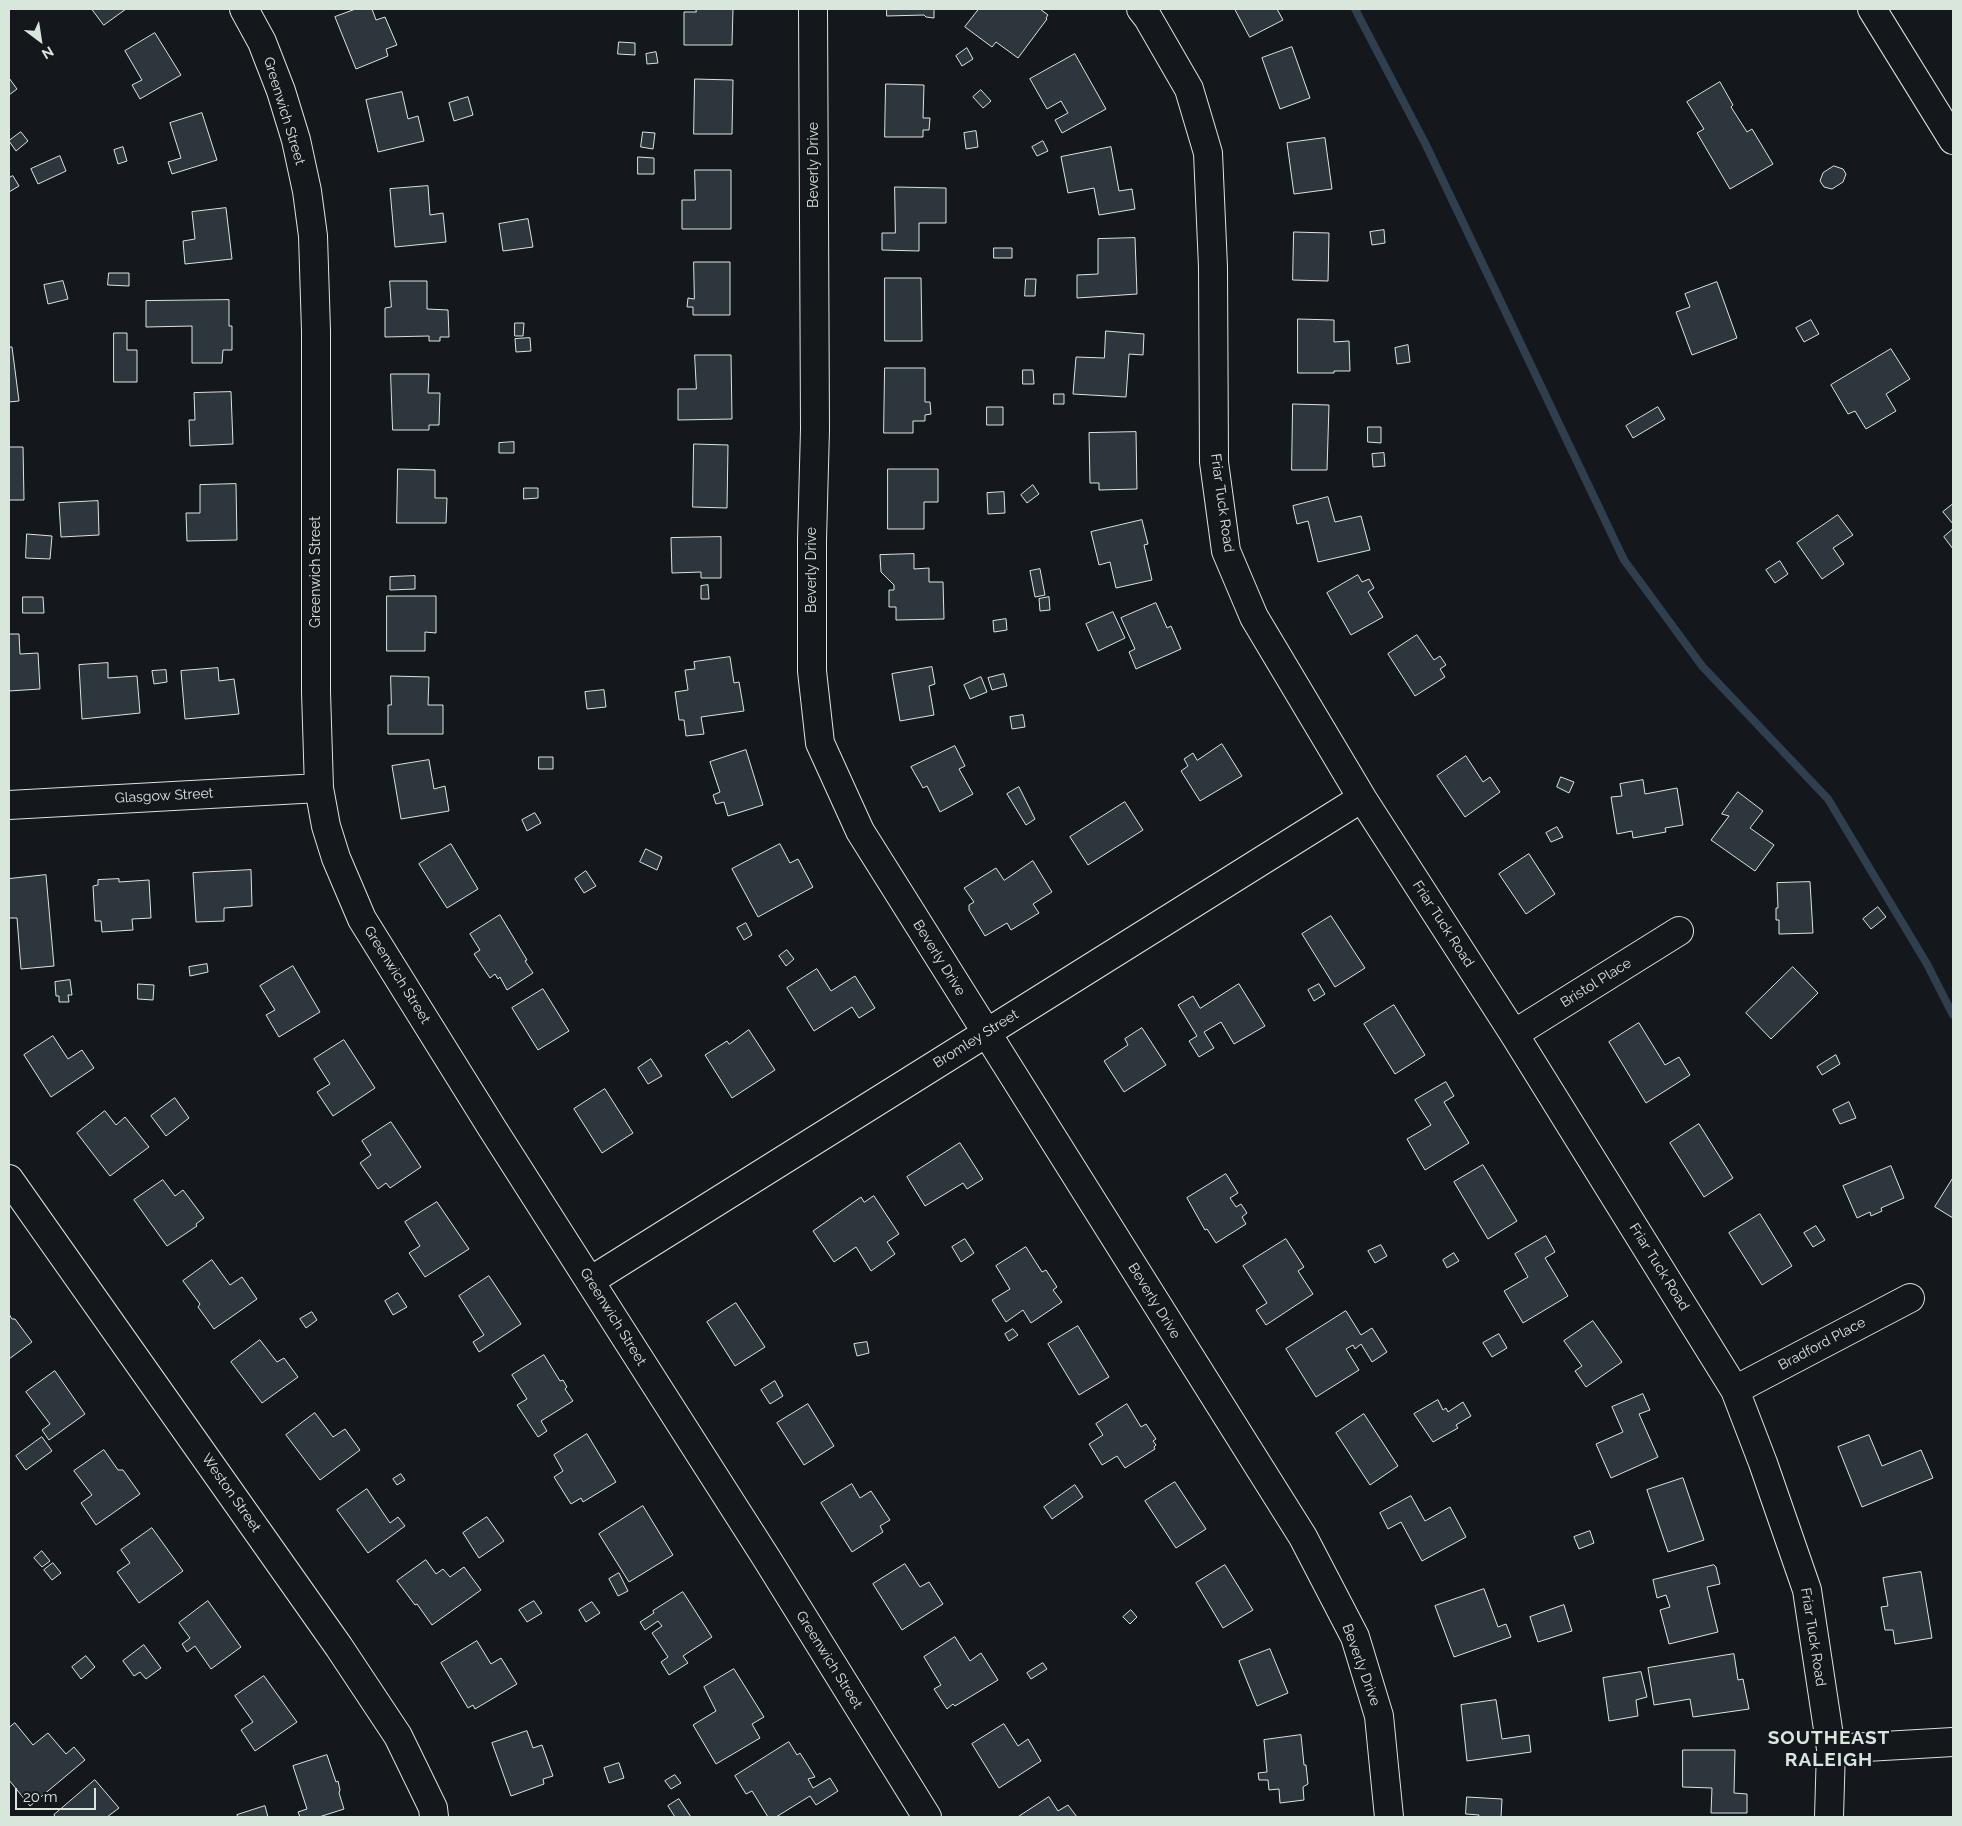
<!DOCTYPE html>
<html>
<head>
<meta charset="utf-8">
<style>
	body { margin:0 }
	#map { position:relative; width:1962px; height:1826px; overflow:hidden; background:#14181c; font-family:Raleway,sans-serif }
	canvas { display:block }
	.frame { position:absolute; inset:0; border:10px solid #d8e6dc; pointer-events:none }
	.north { position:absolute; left:15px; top:15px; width:50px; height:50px; -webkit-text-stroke:4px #14181c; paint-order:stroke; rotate:149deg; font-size:14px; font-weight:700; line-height:20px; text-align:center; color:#d8e6dc }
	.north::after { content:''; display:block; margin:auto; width:18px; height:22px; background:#d8e6dc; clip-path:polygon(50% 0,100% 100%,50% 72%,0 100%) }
	.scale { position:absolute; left:15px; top:1788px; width:81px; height:22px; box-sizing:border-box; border:2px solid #d8e6dc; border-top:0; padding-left:6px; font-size:15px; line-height:18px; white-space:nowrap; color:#d8e6dc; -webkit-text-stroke:4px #14181c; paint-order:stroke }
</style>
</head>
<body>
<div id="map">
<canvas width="1962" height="1826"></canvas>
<div class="frame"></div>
<div class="north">N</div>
<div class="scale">20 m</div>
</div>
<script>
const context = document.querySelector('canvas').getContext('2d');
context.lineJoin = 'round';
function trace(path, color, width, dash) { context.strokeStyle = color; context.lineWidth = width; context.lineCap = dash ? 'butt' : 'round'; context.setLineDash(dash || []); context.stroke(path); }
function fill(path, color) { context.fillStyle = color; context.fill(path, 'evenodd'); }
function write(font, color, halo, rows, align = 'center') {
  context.font = font + ' Raleway,sans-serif'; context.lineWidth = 4; context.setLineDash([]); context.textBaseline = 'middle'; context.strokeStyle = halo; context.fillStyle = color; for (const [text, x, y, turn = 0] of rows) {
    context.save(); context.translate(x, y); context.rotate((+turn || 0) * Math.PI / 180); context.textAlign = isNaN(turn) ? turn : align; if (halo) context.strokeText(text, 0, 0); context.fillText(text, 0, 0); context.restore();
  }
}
const stream = new Path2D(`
	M1355,9L1425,143L1624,560L1702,666L1828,799L1927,964L1953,1015`);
const building = new Path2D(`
	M92,9H126L104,25Z
	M356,9H372L376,20L385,17L397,45L386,49L388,56L356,69L335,17Z
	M696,9H733L732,45H684V12H696Z
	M887,9H934V18L926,17L924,15L887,16Z
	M979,9H1040L1048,15L1046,18L1047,19L1018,58L996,42L992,47L965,27Z
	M1235,9H1277L1283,20L1250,37Z
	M155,33L181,75L140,99L132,85L142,80L125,51Z
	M619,42L635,43V55L618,54Z
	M1292,47L1310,98L1280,109L1262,58Z
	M967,48L973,59L962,66L956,56Z
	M656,52L658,63L647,64L646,54Z
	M1075,54L1106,109L1062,133L1055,120L1068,113L1061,101L1047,109L1030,79Z
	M9,78L17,89L9,95Z
	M695,79L733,80L732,134H694Z
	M1720,82L1733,105L1731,107L1747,132L1752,129L1773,164L1730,189L1697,133L1704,129L1687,102Z
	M886,84L924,85L923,118H930L929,130H923V137H885Z
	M981,90L991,101L983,108L973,97Z
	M402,92L408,119L418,116L424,141L378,152L366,100Z
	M468,97L473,115L454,121L449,103Z
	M202,113L217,160L172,174L168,162L181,158L170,123Z
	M976,131L978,147L966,149L964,133Z
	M21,132L28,141L16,151L9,141Z
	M643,132L655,133L653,149L641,147Z
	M1325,138L1332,189L1294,194L1287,143Z
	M1043,141L1048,151L1037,156L1032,147Z
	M123,147L127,161L118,164L114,150Z
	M1111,147L1119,191L1132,189L1135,209L1099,215L1094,188L1068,193L1061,157Z
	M60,156L66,171L38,184L31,169Z
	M638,157L654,158V174H638Z
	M1834,166L1843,169L1846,174L1843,182L1832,189L1824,187L1820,181L1823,173Z
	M695,170H731V229H682V200H695Z
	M13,176L19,186L9,192V178Z
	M428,186L430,215L443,213L446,242L395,247L390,189Z
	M895,187L946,188V223H919V251L882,250V233H895Z
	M226,208L232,259L185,264L183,241L195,239L192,212Z
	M528,219L533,247L503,251L499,224Z
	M1384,230L1385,243L1372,245L1370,232Z
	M1294,232L1329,233L1328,281L1293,280Z
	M1135,238L1137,294L1077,298V275L1098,274V239Z
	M994,248H1012V258H994Z
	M694,262H730V315H693V307H687L688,298L694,299Z
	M109,273H129V286L108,285Z
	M885,278H921L922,341H885Z
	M1026,279H1036L1035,296H1025Z
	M63,281L68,299L48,304L44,285Z
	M390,281H427V309L448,310L449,337H440V341H429V336L385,337V308L391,307Z
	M1717,282L1737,338L1692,355L1676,312L1690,307L1685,294Z
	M229,300V326H232V350H223L222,363H192V326L146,327V301Z
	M1298,319L1334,320V342L1349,341L1350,371H1334V373H1298Z
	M1811,320L1819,334L1804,342L1796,328Z
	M515,323H524L523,336H515Z
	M1106,331L1144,334L1143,355L1129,354L1126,397L1073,394L1076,357L1104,358Z
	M114,333H127V350H137V382H114Z
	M530,338L531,351L516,352L515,339Z
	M1408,345L1410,362L1397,364L1395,348Z
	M9,347H12L19,401L9,402Z
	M1891,349L1910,379L1886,394L1896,411L1866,429L1855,411L1848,414L1831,385Z
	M695,355H731L732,419L678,420V389H696Z
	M885,368H925V402H930L931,414L925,415V421H913V433H884Z
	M1023,370H1033L1034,384H1023Z
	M391,374H429L428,393H440L439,425H429V430H393Z
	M231,392L233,444L190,446L189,420H195L194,393Z
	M1054,394H1064V404H1054Z
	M1293,404L1329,405L1327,470H1292Z
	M987,407H1003V425H987Z
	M1658,407L1665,419L1633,438L1626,426Z
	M1368,427H1381V443L1368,442Z
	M1136,432L1137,489L1099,490V483H1090L1089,433Z
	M514,442V453H499V443Z
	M694,444L728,445L727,508L693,507Z
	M9,447H23L24,500H9Z
	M1384,453L1385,466L1373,467L1372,454Z
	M398,469L435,470V498H447L446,523H397Z
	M888,469H938V502H924V529H888Z
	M236,484L237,540L187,541L186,513H200V485Z
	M1033,485L1039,494L1027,503L1021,495Z
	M524,488H538V498L524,499Z
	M1004,492L1005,513L988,514L987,493Z
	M1328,497L1335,522L1361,516L1370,550L1318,562L1308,521L1297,524L1293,506Z
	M98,501L99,535L61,537L59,503Z
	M1953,504V524L1943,512Z
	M1838,515L1853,535L1833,548L1844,564L1822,579L1797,543Z
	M1142,520L1148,544L1144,545L1152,580L1116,588L1110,562L1099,565L1091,532Z
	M1953,529V549L1944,537Z
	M27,534L52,536L50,559L26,558Z
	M721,537V578H701V572L672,573L671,538Z
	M914,554V569L929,568V582H943L944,619L896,620V607H889V590H894V585L881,572L880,555Z
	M1780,561L1788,574L1775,583L1766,570Z
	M1040,569L1045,595L1035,597L1030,571Z
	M1358,575L1362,582L1369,579L1374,588L1368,592L1383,617L1351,635L1327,593Z
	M415,576V589L390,590V577Z
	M708,585L709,599H701V586Z
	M387,596H436V633L425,632V651H387Z
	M23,597H43L44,613H23Z
	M1049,597L1050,610L1040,611L1039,599Z
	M1156,603L1167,628L1171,626L1181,649L1136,669L1129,652L1135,649L1121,618Z
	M1113,612L1125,638L1098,651L1086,624Z
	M1006,619L1007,630L994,632L993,621Z
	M9,634H19L20,654L38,653L40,689L9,691Z
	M1417,635L1434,660L1440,656L1446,665L1440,669L1445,677L1415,696L1388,654Z
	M730,657L734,683L739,682L744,711L701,717L704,734L686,736L684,720H679L675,692L688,690L685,670L695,669L694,662Z
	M108,663V678L137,676L140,713L82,719L79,665Z
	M932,667L935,684L929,686L934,715L900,721L892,674Z
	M218,668L219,681L234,679L239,714L185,719L181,671Z
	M166,670L167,682L154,684L152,671Z
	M1004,674L1007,686L992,690L988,678Z
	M391,676L429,677L428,705H443V734H388V705H391Z
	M981,677L987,692L970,699L964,685Z
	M604,690L606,707L587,709L585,692Z
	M1023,715L1025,727L1012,729L1010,717Z
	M1222,744L1242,776L1200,801L1181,771L1188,766L1184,759L1193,753L1197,760Z
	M955,746L965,766L959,769L973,794L940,812L927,786L923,788L911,767Z
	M746,750L763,805L728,816L724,802L716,804L713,795L720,792L710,762Z
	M1466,756L1483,782L1490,777L1500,792L1465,817L1437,776Z
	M539,757H553V769H539Z
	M429,760L434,789L445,786L449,811L401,819L392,766Z
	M1561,777L1574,782L1569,793L1557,787Z
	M1643,780L1645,794L1677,788L1683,825L1665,828L1666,832L1633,838L1632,831L1617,834L1611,797L1622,796L1620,784Z
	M1019,787L1035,819L1026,825L1007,794Z
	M1738,792L1763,811L1750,828L1774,845L1755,871L1711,840L1729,816L1722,814Z
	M1125,802L1143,830L1088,865L1070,837Z
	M535,813L541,823L527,831L522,820Z
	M1557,827L1563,837L1551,842L1546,833Z
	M451,844L478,889L447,908L419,864Z
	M780,844L790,863L798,859L813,887L758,917L732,869Z
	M646,849L662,857L657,870L640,862Z
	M1529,854L1555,894L1526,914L1499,874Z
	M1033,861L1052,892L1033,904L1039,913L1011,930L1007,923L985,936L969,910V905L974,902L964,888L996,868L1004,880Z
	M251,870L252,906L224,908V921L196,922L193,873Z
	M586,871L596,886L584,893L575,879Z
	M46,875L54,966L21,969L17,918H9V879Z
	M119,879V882L149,880L151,918L132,919L133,930L102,932L101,921H95L93,886L98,885V880Z
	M1810,882L1813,933L1779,934V920H1776V908H1778L1777,883Z
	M1878,907L1886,917L1871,929L1863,919Z
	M500,915L527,960L525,961L533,973L507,990L500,977L498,979L495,974L490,978L474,954L480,950L470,934Z
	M1331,916L1365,968L1335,987L1302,934Z
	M746,923L752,935L744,940L737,928Z
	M787,950L794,959L786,966L779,956Z
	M207,964L208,972L190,976L189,967Z
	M293,966L320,1012L279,1037L266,1015L275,1010L260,986Z
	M1793,967L1818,993L1771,1039L1746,1013Z
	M817,969L831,991L855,976L875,1008L859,1018L852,1007L814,1031L787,988Z
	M70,980L72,995H68L69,1002H59V996H56L55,982Z
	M138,984L154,985L153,1000L138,999Z
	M1239,984L1265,1026L1234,1044L1221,1022L1204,1032L1214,1048L1199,1057L1189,1041L1197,1036L1178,1005L1193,996L1200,1008Z
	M1319,984L1325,994L1314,1001L1308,990Z
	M543,989L569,1031L538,1050L512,1008Z
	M1394,1005L1425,1055L1395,1074L1364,1024Z
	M1639,1023L1665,1065L1679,1057L1690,1075L1646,1103L1609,1042Z
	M1142,1028L1166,1065L1124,1092L1104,1061L1128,1045L1125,1039Z
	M749,1030L775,1070L732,1098L705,1055L727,1041L729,1044Z
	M53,1036L68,1059L82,1050L94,1068L51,1097L24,1055Z
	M344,1040L375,1088L333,1116L317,1092L330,1084L314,1059Z
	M1836,1055L1840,1064L1822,1075L1817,1067Z
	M651,1059L662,1076L648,1084L638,1068Z
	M1446,1082L1454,1096L1444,1102L1469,1143L1425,1170L1407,1139L1431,1125L1415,1100Z
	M605,1089L633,1133L602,1153L574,1109Z
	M175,1098L189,1118L166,1136L151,1116Z
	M1849,1102L1856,1118L1840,1124L1833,1110Z
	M105,1111L116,1125L125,1117L149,1147L110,1176L77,1133Z
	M391,1122L421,1167L390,1188L386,1183L378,1189L360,1163L371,1155L362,1141Z
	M1699,1124L1733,1178L1704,1197L1670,1143Z
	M960,1143L983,1179L967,1189L963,1183L925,1206L907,1177Z
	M1483,1165L1517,1221L1488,1239L1454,1182Z
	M1891,1166L1904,1198L1881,1208L1882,1211L1871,1216L1870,1212L1857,1218L1843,1186Z
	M1226,1174L1238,1193L1230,1198L1236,1207L1241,1204L1247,1213L1242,1217L1246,1224L1216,1243L1207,1229L1205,1230L1187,1198Z
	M1953,1178V1218L1935,1207Z
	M163,1180L175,1196L183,1190L204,1218L196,1224L197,1226L167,1246L134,1200Z
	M874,1196L899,1234L887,1242L895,1254L871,1271L856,1247L834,1262L813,1231L861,1197L864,1202Z
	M437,1202L469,1249L425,1277L409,1253L420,1246L405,1222Z
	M1760,1214L1792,1266L1762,1285L1729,1233Z
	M1816,1226L1825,1240L1813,1247L1804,1233Z
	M1546,1236L1555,1252L1545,1258L1568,1296L1523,1323L1504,1291L1528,1277L1515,1254Z
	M965,1239L974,1253L961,1262L952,1247Z
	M1286,1239L1304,1267L1298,1271L1313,1294L1266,1325L1256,1310L1267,1303L1243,1266Z
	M1381,1245L1387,1256L1375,1263L1368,1251Z
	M1026,1247L1042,1272L1046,1270L1057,1287L1053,1290L1062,1302L1031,1323L1023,1310L1006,1322L992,1300L1010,1289L996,1266Z
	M1454,1253L1459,1261L1447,1268L1443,1260Z
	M212,1260L230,1285L242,1277L257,1299L214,1329L198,1307L200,1304L183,1281Z
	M489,1276L521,1324L479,1352L473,1342L484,1335L459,1296Z
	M398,1293L407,1307L393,1315L385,1301Z
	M736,1303L765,1347L735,1366L707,1322Z
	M1346,1311L1361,1335L1372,1328L1387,1352L1372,1362L1361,1344L1355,1349L1353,1345L1346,1349L1359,1370L1316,1397L1286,1349Z
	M312,1312L317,1320L306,1328L300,1319Z
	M9,1314L12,1319H15L32,1342L9,1359Z
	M1593,1321L1622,1362L1586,1387L1575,1371L1582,1366L1564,1341Z
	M1078,1326L1109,1377L1079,1395L1048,1344Z
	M1013,1329L1018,1335L1009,1341L1005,1334Z
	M1499,1334L1507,1348L1492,1357L1483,1343Z
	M260,1340L277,1362L284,1358L298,1377L262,1403L231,1362Z
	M867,1342L869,1353L857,1356L854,1344Z
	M544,1355L560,1381L563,1380L567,1387L565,1389L573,1401L541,1421L547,1431L538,1437L517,1405L527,1399L512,1375Z
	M55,1371L85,1414L49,1440L42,1430L50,1424L26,1392Z
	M775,1381L783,1396L770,1404L761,1390Z
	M1643,1394L1650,1410L1639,1414L1658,1457L1611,1478L1596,1444L1623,1432L1612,1407Z
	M1438,1400L1443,1410L1446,1408L1448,1412L1463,1402L1471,1416L1456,1425L1458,1428L1433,1442L1414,1414Z
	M808,1404L834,1446L804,1465L777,1423Z
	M1127,1404L1141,1427L1146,1424L1156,1439L1153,1441L1156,1445L1154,1447L1155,1449L1125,1468L1117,1456L1102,1465L1089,1444L1103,1435L1096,1424Z
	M315,1413L333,1437L345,1429L360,1450L320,1480L286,1435Z
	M1364,1414L1398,1466L1370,1485L1336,1433Z
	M587,1434L616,1482L583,1502L581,1498L571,1504L554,1477L563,1471L554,1455Z
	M1869,1435L1882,1466L1921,1450L1933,1478L1862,1507L1838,1447Z
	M42,1437L52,1451L26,1470L16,1456Z
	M104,1450L118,1470H123L140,1494L96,1525L81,1503L92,1495L74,1471Z
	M401,1474L405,1480L397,1485L393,1479Z
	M1683,1478L1704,1540L1668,1552L1647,1490Z
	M1175,1482L1206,1529L1176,1548L1145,1501Z
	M852,1484L860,1498L871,1491L890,1520L880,1526L883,1532L852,1552L821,1503Z
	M1075,1485L1083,1497L1052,1519L1044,1507Z
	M367,1489L390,1523L398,1517L405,1526L368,1553L337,1510Z
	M1411,1496L1425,1521L1450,1507L1466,1537L1422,1561L1401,1522L1388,1529L1380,1513Z
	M643,1506L673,1555L629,1582L599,1534Z
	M487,1517L504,1541L479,1558L463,1533Z
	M152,1528L183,1571L139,1603L117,1572L130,1563L121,1550Z
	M1590,1531L1594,1543L1579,1549L1574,1537Z
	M42,1551L50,1561L42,1567L34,1558Z
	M426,1560L436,1574L443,1569L450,1577L464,1567L481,1590L432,1625L417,1604L415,1605L397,1581Z
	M53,1563L61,1573L52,1580L44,1570Z
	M905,1564L920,1587L929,1582L943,1604L902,1630L873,1584Z
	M1225,1565L1253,1610L1223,1628L1196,1583Z
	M1714,1565L1716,1567L1720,1584L1707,1587L1718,1632L1669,1644L1660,1610L1670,1607L1666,1595L1657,1598L1653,1580Z
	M1921,1572L1932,1638L1895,1644L1893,1630H1885L1881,1607L1888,1606L1883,1578Z
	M619,1573L628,1591L618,1596L609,1579Z
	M1484,1589L1498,1627L1506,1624L1511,1637L1454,1657L1435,1606Z
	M683,1592L712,1637L683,1656L688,1663L669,1675L661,1662L668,1657L652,1633L662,1626L658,1621L645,1630L640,1622L654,1613L653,1611Z
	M208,1601L241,1647L211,1669L195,1646L187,1652L182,1644L190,1638L179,1623Z
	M534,1601L542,1613L527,1622L519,1610Z
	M592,1602L600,1613L586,1622L579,1610Z
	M1564,1605L1572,1631L1538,1642L1530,1617Z
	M1131,1610L1137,1617L1130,1624L1123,1617Z
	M955,1637L970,1661L981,1653L998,1680L955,1706L953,1704L947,1709L934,1689L941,1685L924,1657Z
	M477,1641L491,1664L501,1658L517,1684L475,1709L473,1705L468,1708L441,1663Z
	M144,1645L161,1668L146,1679L140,1672L134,1676L123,1661Z
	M1270,1649L1288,1693L1257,1706L1239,1661Z
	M1734,1654L1738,1680L1743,1679L1749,1709L1693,1717L1690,1699L1654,1705L1648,1668Z
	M86,1656L95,1667L81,1679L72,1667Z
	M1043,1663L1047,1669L1031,1679L1027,1673Z
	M734,1669L764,1717L752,1724L760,1738L716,1764L693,1725L716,1711L704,1687Z
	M1641,1672L1647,1697L1636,1700L1638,1716L1609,1721L1603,1678Z
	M264,1676L297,1722L255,1751L241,1730L253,1722L235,1696Z
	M1496,1700L1502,1739L1529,1735L1531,1752L1467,1761L1461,1705Z
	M15,1723L33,1745L48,1733L66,1754L74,1747L85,1760L30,1806L9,1780V1728Z
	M1004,1724L1018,1746L1028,1739L1041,1761L999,1788L972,1744Z
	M527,1731L533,1748L542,1745L553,1776L543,1779L544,1784L511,1796L492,1743Z
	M1301,1735L1304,1765H1306L1308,1784L1303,1787L1304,1800L1280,1803L1279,1789L1269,1790L1268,1780H1259L1258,1773L1267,1772L1264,1740Z
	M789,1742L797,1755L800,1753L815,1777L808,1779L813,1788L830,1778L838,1791L816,1805L810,1796L776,1817H768L752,1791L746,1794L735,1776Z
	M1683,1750H1735L1734,1793L1747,1794V1813H1711L1712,1788L1683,1787Z
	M327,1755L336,1782L338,1781L340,1790L339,1793L344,1809L319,1817H300L298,1812L307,1809L293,1766Z
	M619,1763L624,1778L609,1783L604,1768Z
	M675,1775L681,1783L671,1789L665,1781Z
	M95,1780L119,1808L107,1817H56L54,1815Z
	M1049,1797L1058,1811L1068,1805L1077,1817H1018Z
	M1467,1797L1502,1799L1501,1817H1478L1479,1815L1466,1814Z
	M679,1799L691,1817H675L668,1806Z
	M265,1806L268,1817H238L237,1815Z`);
const minor = new Path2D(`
	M244,9L262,42L281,91L296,140L307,191L313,236L316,331V692L319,788L326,826L336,858L362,919L492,1128L767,1559L927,1817
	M813,9L815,429L812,540V671L820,743L860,831L1303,1537L1355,1637L1379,1716L1389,1817
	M1141,9L1148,18L1189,89L1208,153L1213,267L1214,462L1226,551L1254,617L1362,798L1514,1034L1735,1390L1763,1463L1807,1590L1831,1749L1829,1817
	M1872,9L1953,140
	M9,805L319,788
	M1514,1034L1679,931
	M9,1179L339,1647L398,1736L433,1808L434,1817
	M590,1281L1362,798
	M1735,1390L1910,1298
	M1831,1749L1953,1742`);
const streetNames = [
	["Greenwich Street",284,111,73],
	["Beverly Drive",814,165,-90],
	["Friar Tuck Road",1222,503,82],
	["Beverly Drive",812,570,-90],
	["Greenwich Street",316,572,-90],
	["Glasgow Street",164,796,-3],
	["Friar Tuck Road",1443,924,57],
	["Beverly Drive",939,958,58],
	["Greenwich Street",397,975,58],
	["Bristol Place",1596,983,-32],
	["Bromley Street",976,1039,-32],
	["Friar Tuck Road",1659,1267,58],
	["Beverly Drive",1154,1301,58],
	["Greenwich Street",613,1317,58],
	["Bradford Place",1822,1344,-28],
	["Weston Street",231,1493,55],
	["Friar Tuck Road",1813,1637,81],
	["Greenwich Street",829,1660,58],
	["Beverly Drive",1361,1665,70]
];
const districtNames = [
	["SOUTHEAST",1829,1738],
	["RALEIGH",1829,1760]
];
trace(stream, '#2f3f4d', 8);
fill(building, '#2c363c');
trace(building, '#d8e6dc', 1);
trace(minor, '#d8e6dc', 30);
trace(minor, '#14181c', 28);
write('14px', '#d8e6dc', '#14181c', streetNames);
context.letterSpacing = '1px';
write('bold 19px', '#d8e6dc', '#14181c', districtNames);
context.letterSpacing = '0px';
</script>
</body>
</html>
